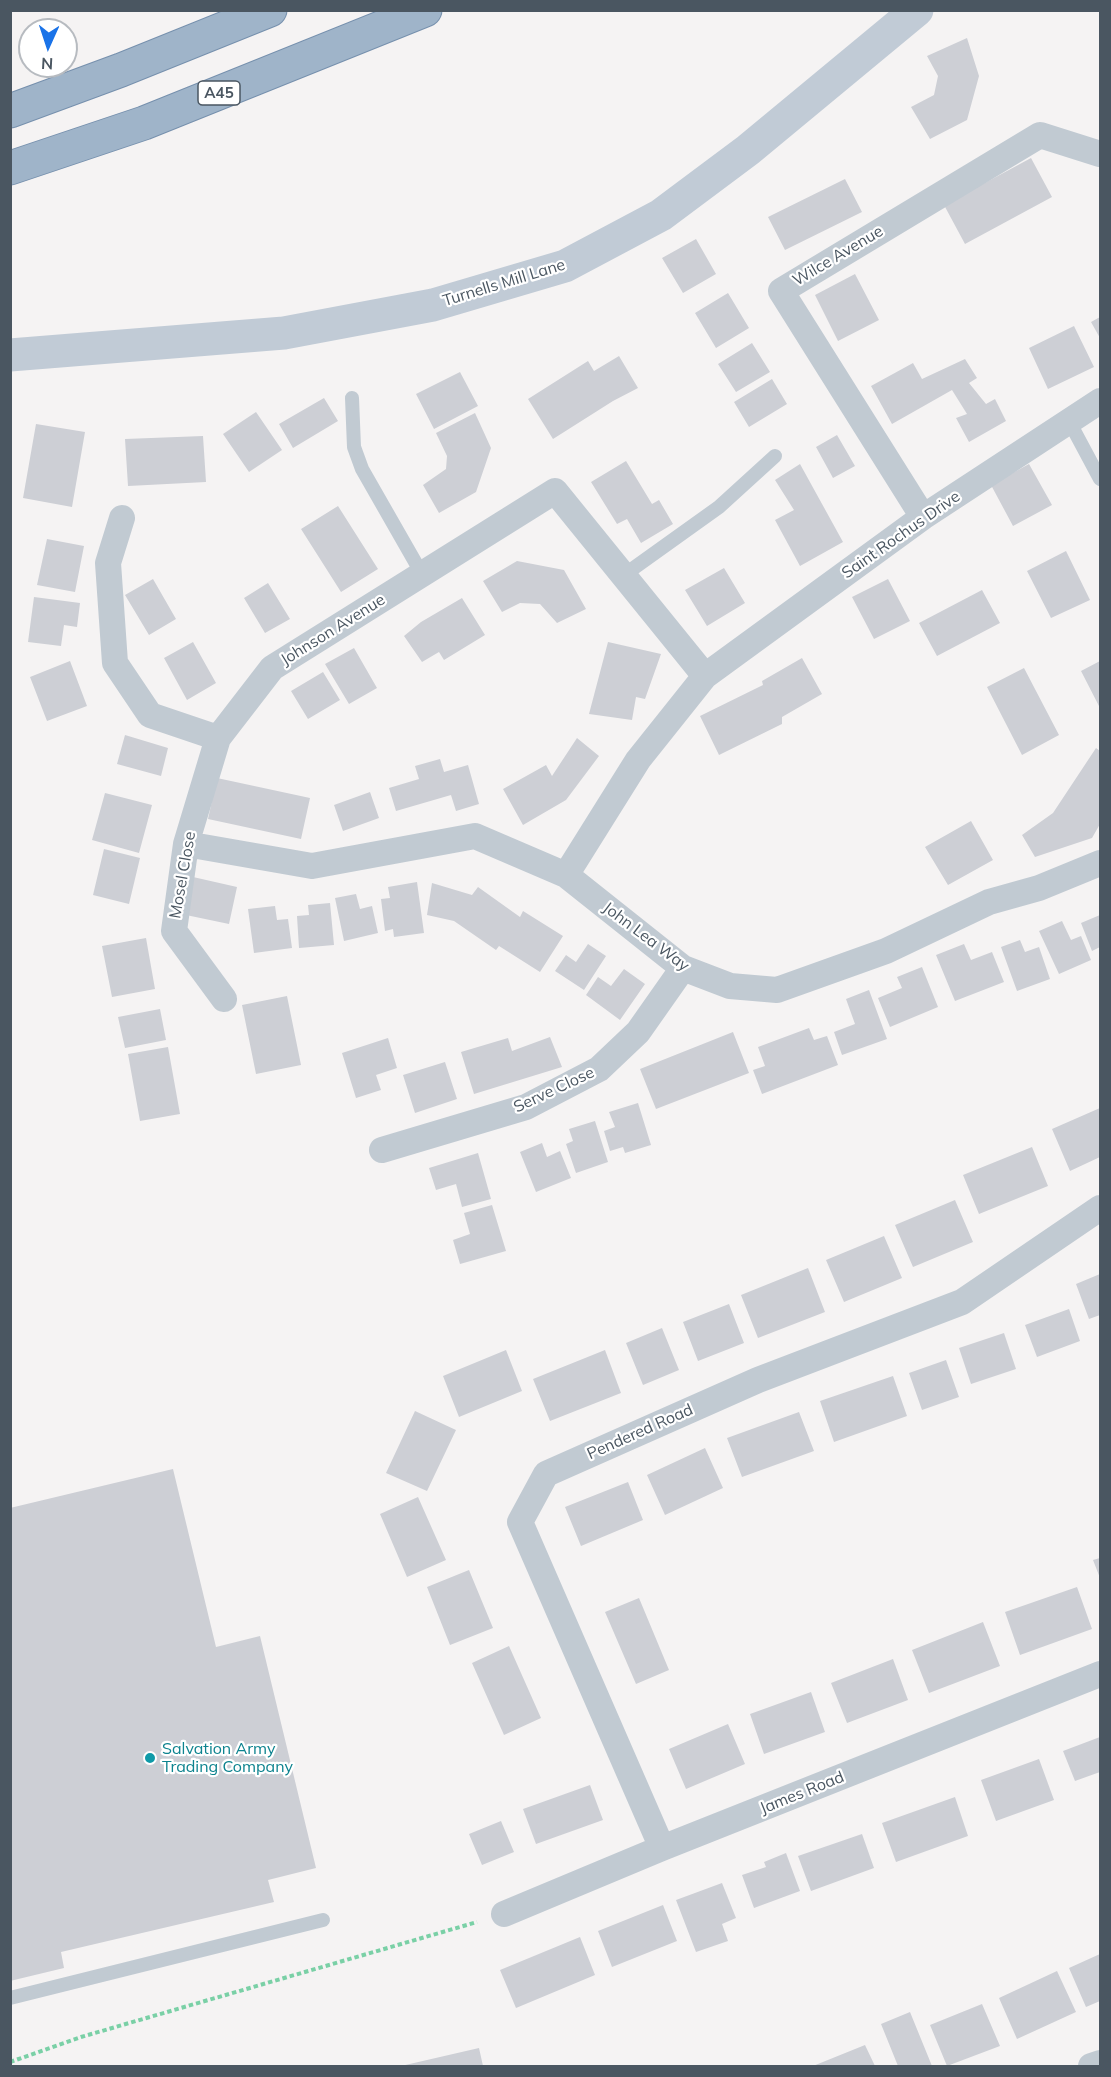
<!DOCTYPE html>
<html>
<head>
<meta charset="utf-8">
<style>
	body { margin:0 }
	#map { position:relative; width:1111px; height:2077px; overflow:hidden; background:#f5f3f3; font-family:Mulish,sans-serif }
	canvas { display:block }
	.frame { position:absolute; inset:0; border:12px solid #4a5661; pointer-events:none }
	.north { position:absolute; left:18px; top:18px; width:60px; height:60px; box-sizing:border-box; background:#fff; border:2px solid #b7bbc0; border-radius:50%; rotate:183deg; font-size:16px; font-weight:700; line-height:24px; text-align:center; color:#4a5661 }
	.north::after { content:''; display:block; margin:auto; width:21px; height:27px; background:#1a73e8; clip-path:polygon(50% 0,100% 100%,50% 72%,0 100%) }
</style>
</head>
<body>
<div id="map">
<canvas width="1111" height="2077"></canvas>
<div class="frame"></div>
<div class="north">N</div>
</div>
<script>
const context = document.querySelector('canvas').getContext('2d');
context.lineJoin = 'round';
function fill(path, color) { context.fillStyle = color; context.fill(path, 'evenodd'); }
function trace(path, color, width, dash) { context.strokeStyle = color; context.lineWidth = width; context.lineCap = dash ? 'butt' : 'round'; context.setLineDash(dash || []); context.stroke(path); }
function write(font, color, halo, rows, align = 'center') {
  context.font = font + ' Mulish,sans-serif'; context.lineWidth = 4.5; context.setLineDash([]); context.textBaseline = 'middle'; context.strokeStyle = halo; context.fillStyle = color; for (const [text, x, y, turn = 0] of rows) {
    context.save(); context.translate(x, y); context.rotate((+turn || 0) * Math.PI / 180); context.textAlign = isNaN(turn) ? turn : align; if (halo) context.strokeText(text, 0, 0); context.fillText(text, 0, 0); context.restore();
  }
}
const building = new Path2D(`
	M967,38L979,76L967,120L930,139L911,107L934,95L938,76L927,56Z
	M1031,158L1052,197L965,244L944,205Z
	M845,179L862,212L785,250L768,217Z
	M696,239L716,274L683,293L662,258Z
	M855,274L879,320L838,341L815,295Z
	M728,293L749,328L716,348L695,313Z
	M1100,317V338L1091,322Z
	M1074,326L1094,367L1048,389L1029,348Z
	M752,343L770,372L736,392L718,364Z
	M619,356L638,388L613,401L553,439L528,399L588,361L594,371Z
	M965,359L977,378L969,383L986,404L995,399L1006,421L969,442L956,418L967,414L952,390L892,424L871,386L913,363L922,379Z
	M460,372L478,406L434,429L416,394Z
	M772,379L787,404L749,427L734,402Z
	M324,398L338,421L293,448L279,424Z
	M256,412L282,450L249,472L223,434Z
	M475,413L491,448L476,492L439,513L423,485L446,469L447,456L436,433Z
	M36,424L85,432L72,507L23,498Z
	M837,435L855,466L833,478L816,447Z
	M203,436L206,482L128,486L125,439Z
	M626,461L652,504L659,500L673,524L641,543L627,519L617,524L591,482Z
	M800,464L843,542L800,566L775,520L794,510L775,480Z
	M1029,464L1052,505L1013,526L991,485Z
	M338,506L378,569L341,592L301,529Z
	M47,539L84,546L75,592L37,585Z
	M1066,551L1090,600L1051,618L1027,571Z
	M517,561L564,570L586,609L557,623L540,604L520,603L502,612L483,581Z
	M724,568L745,603L707,626L685,590Z
	M153,579L176,619L149,635L125,595Z
	M888,579L910,621L874,639L852,597Z
	M268,583L290,619L265,633L244,598Z
	M982,590L1000,623L937,656L919,623Z
	M34,597L80,603L77,627L64,625L61,646L28,642Z
	M462,598L485,635L444,660L439,652L422,662L404,636L421,622Z
	M193,642L216,683L187,700L164,658Z
	M608,642L661,654L645,699L636,697L632,720L589,714Z
	M354,648L377,688L349,704L325,664Z
	M802,658L822,694L782,717V724L719,755L700,716L763,685L762,681Z
	M70,661L87,706L47,721L30,677Z
	M1100,661V708L1081,671Z
	M1024,668L1059,735L1022,755L987,687Z
	M323,672L340,700L308,719L291,691Z
	M125,735L168,748L161,776L117,764Z
	M577,738L599,756L566,800L523,825L503,789L546,765L552,776Z
	M1096,748L1100,751V824L1092,838L1035,857L1022,835L1053,813Z
	M440,759L444,772L468,765L479,804L456,811L451,795L396,811L389,788L419,779L415,766Z
	M217,778L310,798L301,839L208,819Z
	M370,792L379,818L343,831L334,805Z
	M105,793L152,805L139,853L92,840Z
	M971,821L993,860L948,885L925,847Z
	M104,849L140,858L129,904L93,895Z
	M193,877L237,887L229,924L186,915Z
	M417,882L424,933L394,937L393,929L385,931L381,899L390,898L388,887Z
	M432,883L472,895L478,887L520,917L523,911L563,936L540,972L499,946L496,950L454,921L427,915Z
	M356,894L360,909L372,906L378,933L344,941L335,898Z
	M330,903L334,945L299,948L297,916L309,915L308,905Z
	M275,906L277,920L288,919L292,948L254,953L248,909Z
	M1100,915V947L1092,951L1081,923Z
	M1062,921L1071,940L1081,936L1091,960L1059,974L1039,931Z
	M146,938L155,989L112,997L102,946Z
	M1020,940L1025,952L1039,947L1050,979L1017,991L1001,947Z
	M588,944L606,956L584,990L555,971L566,955L576,962Z
	M964,944L971,960L992,952L1004,982L955,1001L936,955Z
	M922,967L938,1007L890,1027L878,998L902,988L897,977Z
	M624,969L645,984L620,1020L586,995L598,977L611,986Z
	M869,990L887,1039L842,1055L834,1032L855,1024L846,999Z
	M287,996L301,1065L256,1074L242,1005Z
	M160,1009L166,1040L125,1048L118,1017Z
	M809,1028L814,1040L827,1036L838,1065L762,1094L753,1070L765,1066L758,1047Z
	M733,1032L749,1073L656,1109L640,1069Z
	M550,1037L562,1067L474,1094L461,1052L508,1038L512,1051Z
	M388,1038L397,1068L376,1075L381,1090L356,1098L342,1053Z
	M168,1047L180,1114L140,1121L128,1054Z
	M445,1062L457,1099L415,1113L403,1075Z
	M638,1103L651,1145L625,1153L623,1147L610,1151L604,1131L615,1127L609,1112Z
	M1100,1108V1157L1070,1171L1052,1129Z
	M595,1121L608,1162L576,1173L566,1144L573,1141L569,1129Z
	M542,1143L547,1157L560,1151L571,1178L536,1192L520,1152Z
	M1032,1147L1048,1186L979,1214L963,1175Z
	M478,1153L491,1199L462,1207L456,1184L436,1190L429,1168Z
	M955,1200L973,1242L913,1267L895,1225Z
	M492,1205L506,1251L460,1264L453,1240L470,1234L464,1213Z
	M884,1236L902,1278L844,1302L826,1260Z
	M808,1268L825,1312L758,1338L741,1295Z
	M1100,1274V1315L1089,1319L1076,1284Z
	M729,1304L744,1343L698,1361L683,1322Z
	M1069,1309L1080,1341L1037,1357L1025,1325Z
	M662,1328L679,1370L643,1385L626,1343Z
	M1004,1333L1016,1369L971,1384L959,1348Z
	M506,1350L522,1391L459,1417L443,1376Z
	M605,1350L621,1393L550,1421L533,1379Z
	M946,1360L959,1397L922,1410L909,1373Z
	M893,1376L907,1416L834,1442L820,1401Z
	M415,1411L456,1430L427,1491L386,1473Z
	M799,1412L814,1451L742,1477L727,1438Z
	M705,1448L723,1488L665,1515L647,1475Z
	M173,1469L216,1647L260,1636L316,1868L268,1880L274,1902L61,1952L64,1968L10,1981V1508Z
	M628,1482L643,1520L581,1546L565,1507Z
	M418,1497L446,1560L407,1577L380,1514Z
	M1100,1558V1578L1093,1560Z
	M469,1570L493,1628L450,1645L427,1587Z
	M1077,1587L1092,1629L1020,1655L1005,1612Z
	M639,1598L669,1670L636,1684L605,1612Z
	M983,1622L1000,1666L929,1693L912,1650Z
	M509,1646L541,1718L504,1735L472,1663Z
	M893,1659L908,1700L847,1723L831,1683Z
	M811,1692L825,1732L764,1754L750,1714Z
	M728,1724L745,1764L686,1789L669,1749Z
	M1100,1737V1772L1075,1781L1063,1751Z
	M1039,1759L1054,1800L996,1821L981,1780Z
	M590,1785L603,1820L536,1844L523,1809Z
	M955,1797L968,1836L896,1862L882,1823Z
	M501,1821L514,1852L482,1865L469,1834Z
	M862,1834L874,1868L811,1891L798,1856Z
	M786,1853L800,1891L754,1908L742,1875L766,1867L764,1862Z
	M722,1883L736,1918L722,1924L728,1941L696,1952L676,1900Z
	M663,1905L677,1941L612,1967L598,1931Z
	M580,1937L595,1975L516,2008L500,1970Z
	M1100,1954V2001L1086,2007L1069,1968Z
	M1057,1971L1076,2012L1017,2039L999,1998Z
	M982,2004L1000,2046L947,2066L930,2025Z
	M910,2012L932,2066H898L881,2024Z
	M865,2045L875,2066H813Z
	M479,2048L483,2066H401Z`);
const path = new Path2D(`
	M10,2062L81,2037L477,1922`);
const service = new Path2D(`
	M352,398L354,447L362,469L422,574
	M1069,421L1100,479
	M624,575L719,507L775,456
	M10,1998L323,1920`);
const minor = new Path2D(`
	M923,517L781,291L1040,135L1100,154
	M122,518L108,563L115,663L150,715L218,738
	M186,844L312,866L475,836L566,875L683,968L730,986L777,990L886,951L989,902L1039,888L1100,863
	M566,875L638,760L705,676
	M224,999L174,931L186,844L218,738L272,668L555,491L705,676L923,517L1100,401
	M382,1150L526,1107L599,1069L638,1032L683,968
	M662,1848L520,1522L546,1474L758,1380L962,1302L1100,1208
	M504,1914L662,1848L1100,1674
	M1091,2066L1100,2063`);
const secondary = new Path2D(`
	M10,355L284,333L433,305L565,266L661,215L748,150L917,10`);
const trunk = new Path2D(`
	M10,111L121,70L270,10
	M10,168L144,123L425,10`);
const markers = [
	[150,1758,6,"#0f9aa8"]
];
const shields = [
	[219,93,42]
];
const shieldNames = [
	["A45",219,93]
];
const streetNames = [
	["Wilce Avenue",838,256,-31],
	["Turnells Mill Lane",504,283,-17],
	["Saint Rochus Drive",901,535,-35],
	["Johnson Avenue",333,630,-32],
	["Mosel Close",183,875,-80],
	["John Lea Way",646,937,37],
	["Serve Close",554,1090,-25],
	["Pendered Road",640,1432,-24],
	["James Road",802,1793,-22]
];
const cultureNames = [
	["Salvation Army",162,1749],
	["Trading Company",162,1767]
];
fill(building, '#cdcfd5');
trace(trunk, '#7690ad', 35);
trace(path, '#7ad0a6', 4, [4.5, 3]);
trace(service, '#c1cad2', 14);
trace(minor, '#c1cad2', 26);
trace(secondary, '#c1cbd6', 33);
trace(trunk, '#9fb4c9', 33);
for (const [x, y, r, color] of markers) { const dot = new Path2D(); dot.arc(x, y, r, 0, 2 * Math.PI); context.fillStyle = color; context.fill(dot); trace(dot, '#fff', 2); }
for (const [x, y, w] of shields) { const box = new Path2D(); box.roundRect(x - w / 2, y - 12, w, 24, 4.5); context.fillStyle = '#fff'; context.fill(box); trace(box, '#4a5661', 1.5); }
write('bold 15px', '#4a5661', null, shieldNames);
write('16px', '#4a5661', '#fff', streetNames);
write('16px', '#0d838f', '#fff', cultureNames, 'left');
</script>
</body>
</html>
